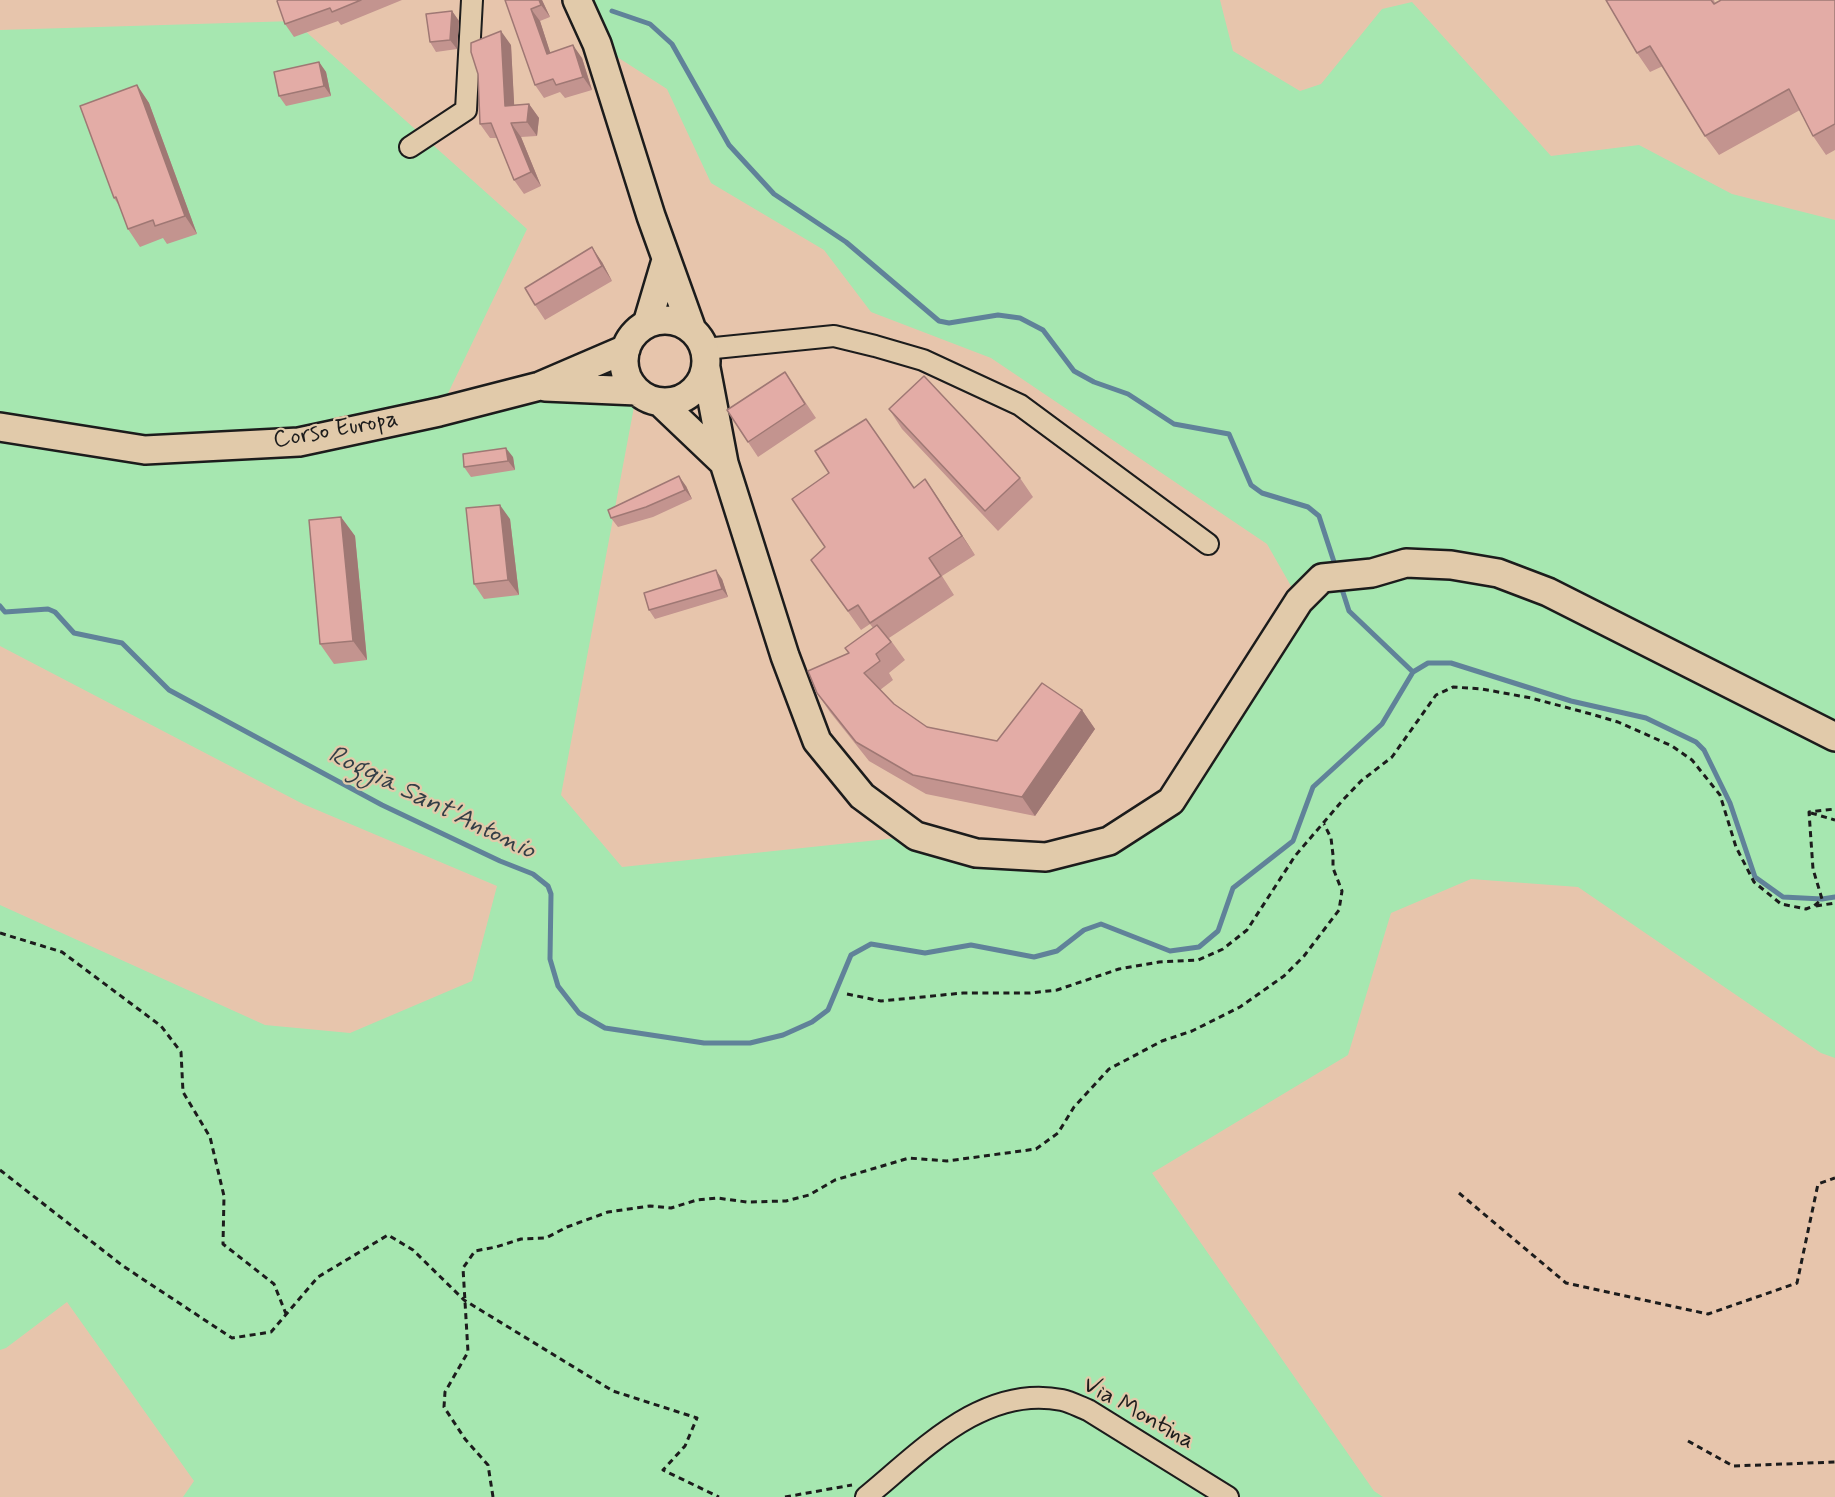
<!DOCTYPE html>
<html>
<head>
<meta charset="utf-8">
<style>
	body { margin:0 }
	canvas { display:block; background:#e7c5ac }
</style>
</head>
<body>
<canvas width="1835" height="1497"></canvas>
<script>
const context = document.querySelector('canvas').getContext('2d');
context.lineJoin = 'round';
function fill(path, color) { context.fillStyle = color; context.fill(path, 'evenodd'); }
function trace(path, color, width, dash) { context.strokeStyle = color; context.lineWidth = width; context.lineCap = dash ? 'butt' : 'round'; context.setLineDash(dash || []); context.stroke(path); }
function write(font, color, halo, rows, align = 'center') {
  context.font = font + ' Mynerve,sans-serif'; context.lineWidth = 4.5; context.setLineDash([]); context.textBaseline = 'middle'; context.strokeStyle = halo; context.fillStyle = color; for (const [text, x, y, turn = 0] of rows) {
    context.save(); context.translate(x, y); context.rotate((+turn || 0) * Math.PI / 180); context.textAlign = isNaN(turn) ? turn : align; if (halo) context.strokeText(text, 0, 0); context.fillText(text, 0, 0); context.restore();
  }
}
const green = new Path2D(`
	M577,0H1220L1233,51L1300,91L1321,84L1382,9L1412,2L1551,156L1639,145L1732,194L1835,220V1058L1821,1053L1578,887L1471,879L1391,913L1348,1055L1152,1173L1374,1491L1383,1497H183L194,1481L67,1302L6,1348L0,1350V905L265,1025L350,1033L472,981L497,886L303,804L0,646V30L294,21L527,229L439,412L637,391L561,795L622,867L916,836L1046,857L1171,801L1299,600L1267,544L991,358L871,312L824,250L711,183L667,89L597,44Z`);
const stream = new Path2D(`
	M612,11L650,24L672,44L729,145L774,194L846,242L939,321L949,323L998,315L1020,318L1043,330L1074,371L1094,382L1128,394L1174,424L1229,434L1251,485L1262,493L1308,507L1319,516L1336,568
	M1340,583L1349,611L1413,672
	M0,606L5,612L48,609L55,612L74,633L122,643L169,690L382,805L500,861L533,874L548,886L551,894L550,959L558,986L579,1013L605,1028L704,1043H750L783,1035L812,1022L828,1010L851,955L871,944L925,953L971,945L1034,957L1057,951L1084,930L1101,924L1170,951L1199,947L1218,931L1233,888L1293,841L1313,787L1382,724L1413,672L1428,663H1451L1571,701L1646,718L1696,742L1704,750L1730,803L1755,877L1783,897L1822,899L1835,897`);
const path = new Path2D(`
	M1811,813L1835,820
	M1816,906L1835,903
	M0,933L62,952L161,1026L181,1052L183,1092L210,1137L224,1196L223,1244L274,1284L286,1314
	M847,994L881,1001L963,993H1030L1057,990L1119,969L1159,962L1198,960L1223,949L1247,930L1295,856L1342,801L1361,781L1392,757L1436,695L1453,687L1482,689L1531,698L1591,714L1618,722L1672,746L1692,760L1720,795L1736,847L1754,882L1781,904L1806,909L1814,906L1822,899L1813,869L1809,812L1835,809
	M0,1170L123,1266L232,1338L271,1332L318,1277L388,1235L413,1250L464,1300L613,1391L697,1418L685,1446L663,1470L719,1497
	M1459,1193L1566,1283L1708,1314L1797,1283L1818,1184L1835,1178
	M1688,1441L1733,1466L1835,1462
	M493,1497L488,1465L465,1439L444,1407L445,1392L468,1352L463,1268L475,1251L496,1247L521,1239L546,1238L567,1227L608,1212L650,1206L671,1208L697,1200L717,1198L747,1202L786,1201L809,1195L835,1180L909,1158L947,1161L1036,1149L1058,1133L1074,1107L1109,1069L1162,1041L1192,1031L1240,1007L1284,976L1304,956L1339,910L1342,891L1333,868V855L1331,838L1324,824
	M785,1497L852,1485`);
const minor = new Path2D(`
	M410,147L466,110L472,0
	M705,349L834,336L875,346L923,360L1020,405L1208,544
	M866,1497C921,1452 983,1384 1062,1400C1071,1402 1080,1407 1088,1410L1228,1497`);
const secondary = new Path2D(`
	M577,0L597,44L651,216L692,330
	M624 361a41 41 0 1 1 82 0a41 41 0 1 1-82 0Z
	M647,324L666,260
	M706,368L724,463L785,656L817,741L862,796L916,836L976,853L1046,857L1109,841L1171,801L1299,601L1322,578L1372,573L1406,563L1451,565L1498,573L1548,592L1835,737
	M545,387L637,391
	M661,403L724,463
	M0,427L145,450L299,442L439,412L540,386L626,349`);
const wall = new Path2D(`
	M278,0H402L341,25L338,21L294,37L285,24Z
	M505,0H542L550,17L540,21L550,53L582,58L592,90L565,98L560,92L544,98L535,85Z
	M1606,0H1714L1715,3L1835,0V150L1826,155L1813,136L1800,110L1719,155L1705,136L1663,66L1650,72L1637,53Z
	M452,11L459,21L457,49L436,52L430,42Z
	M511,45L514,105L529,104L539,118L537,136L521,137L541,186L524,194L514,180L497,138H490L480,124Z
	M319,62L326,72L331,96L286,106L279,96Z
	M137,85L149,103L197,234L167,244L163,238L140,247L128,229L120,207L114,198Z
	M602,262L612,281L545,320L535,305Z
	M785,372L816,418L758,457L748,442Z
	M889,409L1020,478L1033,497L998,531L902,429Z
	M513,457L515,470L471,477L464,467Z
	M925,479L975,555L942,576L954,595L889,638L905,660L889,673L893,680L880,690L894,704L927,727L997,741L1082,710L1095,729L1035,816L926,794L869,761L830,712L817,693L849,653L873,628L870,624L861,630L811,560L914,488Z
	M686,486L692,499L653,517L618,527L611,518Z
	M341,517L355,536L367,660L334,664L320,644Z
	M510,519L519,595L484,599L474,584Z
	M722,579L728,597L655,619L649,610Z`);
const shadedWall = new Path2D(`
	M539,0H542L550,17L541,5Z
	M531,9L540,21L555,67L547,54Z
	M452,11L459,21L457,49L450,40Z
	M501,31L511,45L515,120L505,106Z
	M573,45L582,58L592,90L583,77Z
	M319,62L326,72L331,96L324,86Z
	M137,85L149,103L197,234L185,216Z
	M529,104L539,118L537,136L527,122Z
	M511,123L521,137L541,186L531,172Z
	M592,247L602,262L612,281L602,266Z
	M506,448L513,457L515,470L508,461Z
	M679,476L686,486L692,499L685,490Z
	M925,479L938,498L975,555L962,536Z
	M500,505L510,519L519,595L508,580Z
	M341,517L355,536L367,660L353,641Z
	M716,570L722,579L728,597L722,589Z
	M1082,710L1095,729L1035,816L1022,797Z`);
const building = new Path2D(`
	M278,0H361L332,12L330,8L285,24L277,1Z
	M505,0H539L541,5L531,9L547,54L573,45L583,77L556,85L553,79L535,85Z
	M1606,0H1711L1714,4L1721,0H1835V124L1813,136L1789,89L1705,136L1650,46L1637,53Z
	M452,11L450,40L430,42L426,14Z
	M501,31L505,106L529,104L527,122L511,123L531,172L514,180L491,123L480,124L478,74L471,52V43Z
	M319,62L324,86L279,96L274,72Z
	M137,85L185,216L155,226L153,220L128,229L116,197L114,198L80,106Z
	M592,247L602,266L535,305L525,288Z
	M785,372L805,404L748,442L727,410Z
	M924,376L1020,478L985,511L889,409Z
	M866,419L914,488L925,479L962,536L929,558L941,576L870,623L858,605L848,611L811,560L825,547L792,499L829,473L815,451Z
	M506,448L508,461L464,467L463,454Z
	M679,476L685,490L646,507L611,518L608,510Z
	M500,505L508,580L474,584L466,508Z
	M341,517L353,641L320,644L309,520Z
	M716,570L722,589L649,610L644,593Z
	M877,625L891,642L876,654L880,661L864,673L894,704L927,727L997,741L1042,683L1082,710L1022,797L913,775L856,742L817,693L808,671L849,653L845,648Z`);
const streetNames = [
	["Corso Europa",336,431,-10],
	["Via Montina",1138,1414,29]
];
const waterNames = [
	["Roggia Sant'Antonio",431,804,26]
];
fill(green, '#a6e7b0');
trace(stream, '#608299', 5);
trace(minor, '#1c1c1c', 24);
trace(secondary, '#1c1c1c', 32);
trace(path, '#1c1c1c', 3, [6, 4.5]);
trace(minor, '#e1caaa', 20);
trace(secondary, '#e1caaa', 27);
fill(wall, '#c3948f');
fill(shadedWall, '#9f7874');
fill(building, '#e3aca6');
trace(building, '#9f7874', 1.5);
write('24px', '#1c1c1c', '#e1caaa', streetNames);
write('italic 26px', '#333e46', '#e1caaa', waterNames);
</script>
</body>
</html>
